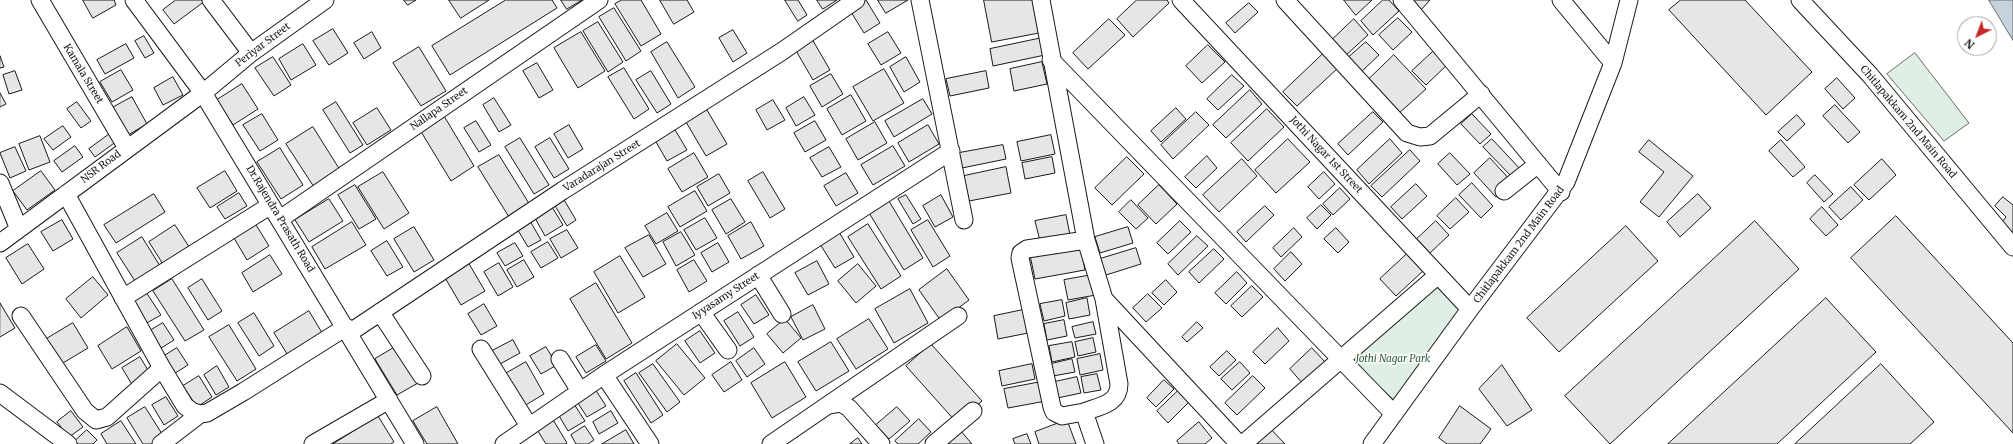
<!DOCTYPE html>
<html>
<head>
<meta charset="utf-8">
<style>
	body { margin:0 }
	#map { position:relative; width:2013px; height:444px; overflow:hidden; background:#fff; font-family:Merriweather,serif }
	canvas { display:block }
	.north { position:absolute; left:1957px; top:16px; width:40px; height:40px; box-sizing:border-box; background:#fff; border:1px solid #a3a3a3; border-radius:50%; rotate:222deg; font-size:11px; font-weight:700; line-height:16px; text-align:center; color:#1a1a1a }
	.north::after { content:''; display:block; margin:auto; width:14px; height:18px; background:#c62828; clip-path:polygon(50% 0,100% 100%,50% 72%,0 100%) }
</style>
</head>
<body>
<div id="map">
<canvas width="2013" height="444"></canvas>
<div class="north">N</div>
</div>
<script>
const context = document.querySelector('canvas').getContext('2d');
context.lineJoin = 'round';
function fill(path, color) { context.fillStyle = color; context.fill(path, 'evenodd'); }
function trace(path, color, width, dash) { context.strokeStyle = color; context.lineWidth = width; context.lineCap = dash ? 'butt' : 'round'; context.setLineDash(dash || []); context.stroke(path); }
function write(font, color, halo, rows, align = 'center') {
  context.font = font + ' Merriweather,serif'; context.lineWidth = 3; context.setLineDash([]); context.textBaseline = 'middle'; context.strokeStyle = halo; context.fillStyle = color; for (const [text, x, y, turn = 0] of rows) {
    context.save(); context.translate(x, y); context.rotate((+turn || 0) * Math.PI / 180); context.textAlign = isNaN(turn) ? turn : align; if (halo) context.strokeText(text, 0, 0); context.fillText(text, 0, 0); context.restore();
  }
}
const green = new Path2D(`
	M1915,53L1969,123L1944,141L1887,74Z
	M1436,286L1463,312L1395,401L1350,359Z`);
const water = new Path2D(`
	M1989,0H2013V40Z`);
const building = new Path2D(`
	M83,0H114L116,5L93,18Z
	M176,0H204L205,1L174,24L163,10Z
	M404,0H416L408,5Z
	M449,0H489L461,18Z
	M506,0H552L557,8L450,75L432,46Z
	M561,0H582L567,9Z
	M622,0H641L661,34L641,46L615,4Z
	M660,0H687L694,12L674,24Z
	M785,0H798L807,15L798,21Z
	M817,0H837L823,9Z
	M861,0H866L880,23L864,33L848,7Z
	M878,0H908L886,13Z
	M984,0H1033L1039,33L992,42Z
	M1137,0H1167L1169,3L1133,37L1117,19Z
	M1344,0H1372L1356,15Z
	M1383,0H1389L1399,11L1373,35L1361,21Z
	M1410,0H1430L1421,10Z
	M1681,0H1745L1812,72L1766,115L1669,10Z
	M1249,3L1258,12L1235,33L1226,23Z
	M614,8L641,51L626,61L599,17Z
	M1398,18L1412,32L1393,50L1379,35Z
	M1109,19L1125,35L1088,69L1073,53Z
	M1354,19L1368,35L1345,56L1331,41Z
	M598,22L623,62L608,72L583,31Z
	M333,29L348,53L329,65L313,41Z
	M733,30L747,53L733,62L719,38Z
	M372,32L381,48L364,59L354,43Z
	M581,32L605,71L578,88L554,48Z
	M888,32L901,53L881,65L868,44Z
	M144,36L154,53L145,58L135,41Z
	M1042,38L1045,55L993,66L990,49Z
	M812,39L830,70L813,80L795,49Z
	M667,42L695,87L678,98L651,52Z
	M1366,42L1379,55L1361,72L1348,58Z
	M126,44L134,58L105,74L97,60Z
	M303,44L316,65L291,80L279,59Z
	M1208,45L1225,62L1202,83L1186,66Z
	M419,47L446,91L421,106L393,63Z
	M1437,48L1450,62L1426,85L1412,71Z
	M1324,53L1338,68L1297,106L1283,92Z
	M1394,55L1426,89L1398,114L1367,81Z
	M0,56L4,67L0,68Z
	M273,57L291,85L274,96L255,68Z
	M906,57L920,82L904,92L890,67Z
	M1042,62L1047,84L1014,91L1010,69Z
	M537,63L553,90L539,98L523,71Z
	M624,68L649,109L634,119L608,77Z
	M884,69L904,103L873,121L853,87Z
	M121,70L133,90L112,102L100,82Z
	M15,71L22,90L9,94L3,75Z
	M651,71L671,104L657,113L636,80Z
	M986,71L989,88L950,96L946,79Z
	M831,74L843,94L822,107L810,86Z
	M1232,75L1244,86L1218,110L1207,99Z
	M173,77L183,95L163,105L154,88Z
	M1837,78L1855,98L1843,109L1825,89Z
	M242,84L258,109L233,125L217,100Z
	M1250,90L1262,104L1226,138L1213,125Z
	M0,93L6,104L0,107Z
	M851,95L866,121L842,135L827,109Z
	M132,97L147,124L128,135L112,108Z
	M804,97L815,115L796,126L786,108Z
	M494,98L511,125L499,132L483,105Z
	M923,99L932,114L894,137L885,121Z
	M773,100L785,120L767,130L756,110Z
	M77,102L91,121L81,128L67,109Z
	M336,102L363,145L350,153L323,110Z
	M1835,105L1860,132L1848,143L1823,116Z
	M377,108L391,130L367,145L353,123Z
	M1176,108L1186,119L1161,142L1151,131Z
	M1267,109L1284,127L1248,161L1231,143Z
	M707,110L727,144L706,156L686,122Z
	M1196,112L1209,125L1173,159L1161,145Z
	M1373,112L1383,122L1348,155L1338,144Z
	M262,114L278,140L260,151L243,125Z
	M1472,114L1491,134L1480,144L1461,124Z
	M1797,115L1805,124L1787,141L1778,132Z
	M444,116L474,166L451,181L420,130Z
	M476,121L491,145L479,152L464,128Z
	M815,121L826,140L805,152L794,133Z
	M875,122L887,143L858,160L846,139Z
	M671,123L687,150L667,161L652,135Z
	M569,125L583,149L568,158L554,134Z
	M928,125L939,144L909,162L898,143Z
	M63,126L71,137L53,150L44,139Z
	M313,127L340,170L314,187L286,144Z
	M111,133L117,141L95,157L89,149Z
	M1051,135L1055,154L1021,161L1017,142Z
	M40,136L50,162L29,170L19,144Z
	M520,138L549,185L534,194L505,147Z
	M550,138L569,169L554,178L535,147Z
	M1288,139L1310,162L1276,193L1255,170Z
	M1390,139L1402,153L1369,184L1357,170Z
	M1492,139L1522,171L1514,179L1483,147Z
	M1649,140L1693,176L1659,217L1640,202L1664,172L1639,152Z
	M1781,140L1805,167L1793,177L1769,151Z
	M1003,145L1006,159L962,168L959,153Z
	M75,146L83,157L62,172L54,161Z
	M893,146L905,166L873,185L861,165Z
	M15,147L26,171L10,178L0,153Z
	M829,147L841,167L822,177L810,158Z
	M280,148L303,185L281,199L257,162Z
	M1410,150L1420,161L1382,197L1371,186Z
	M694,153L708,177L682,192L668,169Z
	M1450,153L1470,174L1457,185L1438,164Z
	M499,155L530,205L509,217L478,167Z
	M1207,156L1217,168L1196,188L1185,177Z
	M1052,157L1055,173L1025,179L1022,163Z
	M1127,157L1144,174L1112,205L1095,188Z
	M1490,158L1512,182L1496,197L1474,173Z
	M1242,159L1257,176L1219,212L1203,195Z
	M1882,159L1896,175L1869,200L1854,185Z
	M1006,167L1011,193L969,201L964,176Z
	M41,171L55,190L27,210L13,191Z
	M225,171L237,191L210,208L197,188Z
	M383,172L409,213L384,229L358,187Z
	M763,172L785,209L770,218L748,181Z
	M1324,172L1335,184L1319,199L1308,187Z
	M846,173L858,193L836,206L824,186Z
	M719,174L730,193L708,206L697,187Z
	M1815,175L1833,194L1824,202L1807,183Z
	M1472,183L1493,206L1481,218L1459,195Z
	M1416,184L1427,196L1402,219L1391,207Z
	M355,185L376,219L359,229L338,195Z
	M1159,185L1177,204L1156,224L1138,205Z
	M1851,187L1863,200L1841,220L1829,207Z
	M1340,188L1350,199L1333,215L1323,204Z
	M695,191L707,211L680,227L668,207Z
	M239,193L247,206L225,219L217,207Z
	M560,193L576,220L567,226L551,199Z
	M154,194L165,212L116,243L104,225Z
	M1698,194L1711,208L1680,237L1667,222Z
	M906,195L921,219L913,224L898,199Z
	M941,195L953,217L935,227L923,206Z
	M886,196L923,258L904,270L866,208Z
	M2003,197L2013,205V233L2002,222L2006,217L1995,206Z
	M1456,198L1469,212L1450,229L1437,216Z
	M329,199L343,221L309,242L295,220Z
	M731,199L745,222L726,234L712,210Z
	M1131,200L1148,218L1136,229L1119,212Z
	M1321,205L1331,215L1317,229L1307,218Z
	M1265,206L1274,215L1246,242L1237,232Z
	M552,207L563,225L545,236L535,218Z
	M1822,207L1838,225L1826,236L1810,219Z
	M667,213L678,231L656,244L645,226Z
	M1066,215L1070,235L1040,241L1035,221Z
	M1896,216L2013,343V433L1851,258Z
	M705,218L717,238L696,250L684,230Z
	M529,219L541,240L528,247L516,227Z
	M62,220L73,239L53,251L41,232Z
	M253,220L269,246L247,260L231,233Z
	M928,220L950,256L933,267L911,230Z
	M1180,221L1191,232L1168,254L1157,243Z
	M1436,221L1449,235L1430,253L1417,239Z
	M1755,221L1799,269L1610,444L1565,396Z
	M352,222L366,245L325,269L312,247Z
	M751,222L764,246L741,259L728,236Z
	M868,224L901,276L881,289L848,237Z
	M175,225L193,253L166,269L149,242Z
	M1626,226L1658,261L1559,352L1527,318Z
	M414,227L434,260L414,272L394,239Z
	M1128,227L1133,243L1100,253L1095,237Z
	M1294,228L1302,237L1281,257L1273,248Z
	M1336,228L1349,242L1338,253L1324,239Z
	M567,230L578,248L561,258L550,239Z
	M681,232L695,255L676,266L663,242Z
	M839,232L854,257L835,268L820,244Z
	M649,235L666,264L643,277L625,248Z
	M1197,236L1208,246L1178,275L1168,264Z
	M142,237L160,266L135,281L117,253Z
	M387,241L403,267L387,276L371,251Z
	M548,242L558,258L541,268L531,252Z
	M515,243L523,256L505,266L497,253Z
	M718,243L729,262L712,272L701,253Z
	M28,244L44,269L22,284L6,258Z
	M1080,245L1085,270L1035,279L1030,255Z
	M1136,248L1141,264L1106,275L1100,259Z
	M1214,249L1224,259L1199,283L1189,272Z
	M1291,252L1302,264L1285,281L1274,269Z
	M1407,254L1423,271L1396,296L1380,279Z
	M270,255L282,274L253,292L242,273Z
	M620,256L645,297L618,313L594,272Z
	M524,260L534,277L517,287L507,270Z
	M694,260L707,281L689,292L677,270Z
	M817,261L829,284L808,295L795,273Z
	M468,262L485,291L461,305L444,276Z
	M499,263L513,287L498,296L484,272Z
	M858,264L876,286L856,303L838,281Z
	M947,269L969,300L941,321L919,290Z
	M1237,272L1247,283L1226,304L1215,293Z
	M1092,275L1096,295L1068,300L1064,280Z
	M93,277L108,295L81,318L66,299Z
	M172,279L204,330L185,341L153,291Z
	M202,279L222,311L208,320L188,288Z
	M1166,280L1177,292L1164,305L1152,293Z
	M596,283L632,343L606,359L570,299Z
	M1252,286L1263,297L1242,317L1231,306Z
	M910,289L928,323L894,343L875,309Z
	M146,292L161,315L145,324L131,301Z
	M1148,294L1162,308L1146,322L1133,308Z
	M756,295L769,315L754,324L741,305Z
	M1087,298L1090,315L1069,319L1066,303Z
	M1826,298L1876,352L1777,444H1668Z
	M1062,300L1065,316L1044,321L1040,304Z
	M0,303L15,328L0,337Z
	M484,304L497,326L481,335L468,314Z
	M813,305L825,329L803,340L791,317Z
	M1023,310L1028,333L998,339L994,316Z
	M309,311L324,336L289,357L274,333Z
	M738,312L754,337L740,346L724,321Z
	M254,313L274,346L259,356L238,323Z
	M785,319L801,338L783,353L767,334Z
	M869,319L888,349L856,369L837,339Z
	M1064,320L1067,336L1047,340L1044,324Z
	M1093,322L1096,334L1075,338L1072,327Z
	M1197,322L1203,328L1187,342L1182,337Z
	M73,323L88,348L58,366L43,341Z
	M163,323L174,340L158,350L148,332Z
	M229,325L256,369L237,381L209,337Z
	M127,327L141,351L112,369L98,346Z
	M1278,328L1289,341L1265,364L1253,352Z
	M700,331L715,353L700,363L685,341Z
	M1093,338L1096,352L1078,356L1075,342Z
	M513,340L520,353L500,364L492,351Z
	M831,342L849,371L816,391L798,362Z
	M1072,342L1075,357L1052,362L1049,346Z
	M677,344L705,378L684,395L656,361Z
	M931,344L982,401L957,423L906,366Z
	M596,345L606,361L586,373L576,357Z
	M397,346L418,383L397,395L375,359Z
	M546,347L557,365L541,374L530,356Z
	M177,348L188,365L172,375L161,358Z
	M754,348L765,364L747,377L736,361Z
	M1312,348L1325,362L1303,384L1290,369Z
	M1227,351L1236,360L1219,376L1210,367Z
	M1100,354L1103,370L1080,375L1077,359Z
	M140,357L151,375L133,386L122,368Z
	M1072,359L1075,372L1053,376L1051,364Z
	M526,362L544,394L524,406L505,374Z
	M731,362L742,380L724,392L712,375Z
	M785,362L806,397L772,418L751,383Z
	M1240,362L1250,373L1232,390L1221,379Z
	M653,364L680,402L667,412L639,373Z
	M1032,364L1035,379L1002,386L999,371Z
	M1881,364L1934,422L1910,444H1795Z
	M1502,365L1532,410L1507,426L1479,389Z
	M217,366L229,387L216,395L204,375Z
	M636,373L663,415L651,423L624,381Z
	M1097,374L1101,390L1084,393L1081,377Z
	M199,376L212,397L197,407L183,386Z
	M1253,376L1265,388L1237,415L1225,403Z
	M1077,377L1081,393L1053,399L1050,383Z
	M1164,380L1174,389L1156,407L1147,398Z
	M1041,382L1046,401L1008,408L1004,389Z
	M595,389L606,406L587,417L576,400Z
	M1178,391L1189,402L1168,423L1157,411Z
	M166,397L178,416L164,425L152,405Z
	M574,404L585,421L568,431L558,414Z
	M1460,406L1491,429L1480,444H1447L1439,438Z
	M145,407L164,437L154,444H143L127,418Z
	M437,407L458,444H427L413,421Z
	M897,407L910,421L889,439L876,425Z
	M71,411L83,427L69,437L57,422Z
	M611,411L618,423L599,434L593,422Z
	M378,416L394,442L391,444H333Z
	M552,418L567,443L565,444H546L536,428Z
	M919,419L931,432L918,444H898L895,441Z
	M1067,420L1076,444H1039L1035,432Z
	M121,421L136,444H107L101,434Z
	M1199,422L1212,438L1205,444H1179L1177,441Z
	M1267,425L1285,444H1248Z
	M585,426L594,440L588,444H576L571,435Z
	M87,430L97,440L93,444H78L75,441Z
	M626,430L634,444H602Z
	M960,430L972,444H945Z
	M1027,434L1031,444H1015L1013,439Z
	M858,438L862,444H850Z`);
const minor = new Path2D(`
	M40,0L127,148
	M134,0L203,93L415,444
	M211,0L251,53
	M920,0L964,220
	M1041,0L1086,240L1104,299L1119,384C1119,404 1100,406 1084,412L1095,444
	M1181,0L1470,309
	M1285,0L1407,133L1420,137L1430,136L1481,94
	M1402,0L1561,192
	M1561,0L1613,63
	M1800,0L1870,75L2013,247
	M1051,60L1394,414
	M0,183L19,229
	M1504,191L1538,164
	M66,194L162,368L185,406L193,412L200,414L207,413L243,392L346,327
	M280,219L599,0
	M0,243L203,93L251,53L325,0
	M758,275L782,314
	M123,298L271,205
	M1104,299L1239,444
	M380,312L422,376
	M701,312L728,350
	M21,316L85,411L96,420L107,417L162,368
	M349,333L562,191L781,52L856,0
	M481,349L529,426
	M560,359L580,391
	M604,375L650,444
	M0,393L68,444
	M830,405L841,403L849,408L881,444
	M1084,412L1062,416L1054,412L1052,407L1020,258L1021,253L1027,249L1086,240
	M161,444L200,414
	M313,444L389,400
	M504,444L604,375L951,151
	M771,444L958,316
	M934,444L973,411
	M1243,444L1438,275
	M1372,444L1470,309L1566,182L1613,63L1629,0`);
const streetNames = [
	["Periyar Street",263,45,-37],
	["Kamala Street",83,74,59],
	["Nallapa Street",439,109,-35],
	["Chitlapakkam 2nd Main Road",1908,122,50],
	["Jothi Nagar 1st Street",1326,155,47],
	["Varadarajan Street",602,166,-32],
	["NSR Road",101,167,-37],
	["Dr.Rajendra Prasath Road",280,219,59],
	["Chitlapakkam 2nd Main Road",1519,245,-53],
	["Iyyasamy Street",726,296,-33]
];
const parkNames = [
	["Jothi Nagar Park",1393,359]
];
fill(green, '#e0efe3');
trace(green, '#6a6a6a', 1);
fill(water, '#c6d2dc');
trace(water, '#6a6a6a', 1);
fill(building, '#e6e6e6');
trace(building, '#1a1a1a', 1);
trace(minor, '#1a1a1a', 19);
trace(minor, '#fff', 17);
write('10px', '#1a1a1a', '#fff', streetNames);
write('italic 10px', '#2b5a34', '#fff', parkNames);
</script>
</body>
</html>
